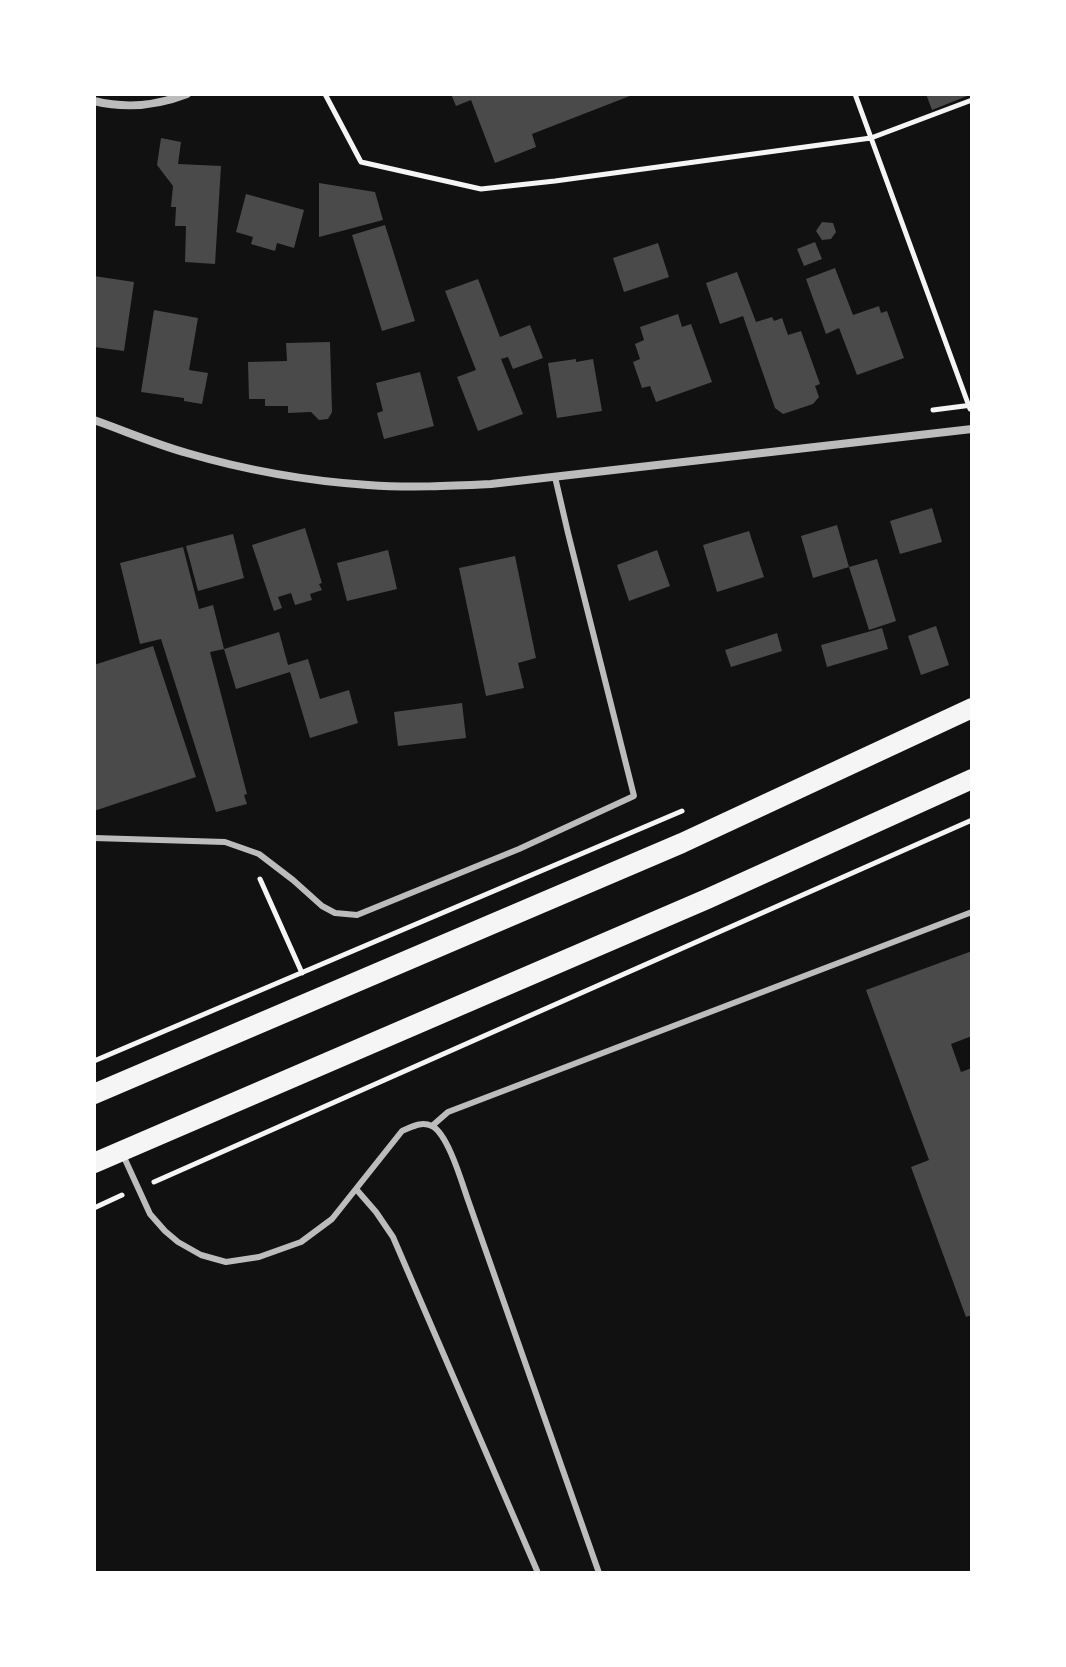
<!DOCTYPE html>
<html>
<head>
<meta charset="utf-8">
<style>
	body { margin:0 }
	#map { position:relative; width:1066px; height:1667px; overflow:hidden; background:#111; font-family:Commissioner,sans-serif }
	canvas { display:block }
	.frame { position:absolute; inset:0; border:96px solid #fff; pointer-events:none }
</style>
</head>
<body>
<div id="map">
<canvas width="1066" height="1667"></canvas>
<div class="frame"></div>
</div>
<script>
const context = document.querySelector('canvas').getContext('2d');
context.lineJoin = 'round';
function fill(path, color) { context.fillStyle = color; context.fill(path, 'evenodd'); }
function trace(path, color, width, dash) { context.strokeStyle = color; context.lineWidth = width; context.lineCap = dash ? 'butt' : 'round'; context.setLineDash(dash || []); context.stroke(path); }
const building = new Path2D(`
	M451,94H635L532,134L536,147L495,163L471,100L456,106Z
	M926,94H972L932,110Z
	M161,138L181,142L178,164L221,166L215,264L185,262L186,226H175L176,207H171L173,186L157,165Z
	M319,183L375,192L383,220L319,237Z
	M246,194L304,210L294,248L277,243L275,251L251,244L253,237L236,232Z
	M822,222L833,223L836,232L831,239L822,240L816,231Z
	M385,225L415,321L382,331L352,235Z
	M815,242L822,259L804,266L797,249Z
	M658,243L669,277L624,292L613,258Z
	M835,268L853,315L879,306L881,313L887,311L904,358L857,375L839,328L826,334L806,279Z
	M737,272L756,322L772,317L774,321L782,318L788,335L801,331L820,384L815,386L819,397L813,404L783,414L775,408L743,316L720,324L706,283Z
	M94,276L134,282L124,351L94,347Z
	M478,279L500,337L530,325L543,358L513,369L508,357L501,359L523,414L478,431L457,377L476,370L445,291Z
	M154,310L198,318L189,370L208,373L202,404L184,401V398L141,392Z
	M678,314L682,327L691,324L712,382L656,402L650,386L642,388L633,362L640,359L635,344L644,340L640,327Z
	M330,342L332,412L328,419L319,420L311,412L288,413V406H265V399H249L248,362L287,361L286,343Z
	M576,359V362L593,359L602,411L557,418L548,363Z
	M420,372L434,426L384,439L377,413L383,411L376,383Z
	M932,508L942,542L900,554L890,521Z
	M837,525L849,567L813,578L801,536Z
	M305,528L322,583L319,584L322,590L310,594L312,600L295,605L291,593L278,597L282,608L274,611L252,545Z
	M749,531L764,577L717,592L703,545Z
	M233,534L244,578L198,591L186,546Z
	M183,547L199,609L213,605L224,649L279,632L288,665L308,659L320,699L349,690L358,723L310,738L290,672L236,689L224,649L210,652L247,794L244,795L247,804L216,812L161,639L140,644L120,563Z
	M388,550L397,589L347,601L337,563Z
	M657,550L670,586L629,601L617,565Z
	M515,556L536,658L518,663L524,688L486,696L459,568Z
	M877,559L896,621L869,630L849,567Z
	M936,626L949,665L921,675L908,636Z
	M882,628L888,649L827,667L821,645Z
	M777,633L782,651L731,667L725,650Z
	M153,646L196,777L94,811V665Z
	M462,703L466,738L398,746L394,712Z
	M972,951V1036L951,1044L961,1072L972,1068V1315L966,1317L911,1167L929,1160L866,990Z`);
const path = new Path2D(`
	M325,94L361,162L481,189L555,181L871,138L972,100
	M855,94L970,409
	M933,410L972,405
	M260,879L302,973
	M94,1061L682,811
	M154,1182L972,820
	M94,1208L122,1195`);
const service = new Path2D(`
	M94,838L225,842L259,854L293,880L322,906L335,913L357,915L519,849L634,796L568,533L555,477
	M432,1126L448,1112L972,912
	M123,1155L150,1214L165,1231L178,1242L201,1255L226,1262L259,1257L301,1242L332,1219L402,1131C412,1127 421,1121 432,1126C448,1134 462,1183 468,1200L599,1573
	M356,1189L376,1212L393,1237L538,1573`);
const minor = new Path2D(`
	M94,101C127,109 156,106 187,94
	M94,420C125,431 155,444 187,453C245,470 308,481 368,485C409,488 450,486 491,484L972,429`);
const primary = new Path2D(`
	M94,1094L682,843L972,708
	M94,1163L707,899L972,779`);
fill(building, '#4a4a4a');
trace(path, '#f5f5f5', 5);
trace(service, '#bcbcbc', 6);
trace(minor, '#bcbcbc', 8);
trace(primary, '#f5f5f5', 20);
</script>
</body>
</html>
